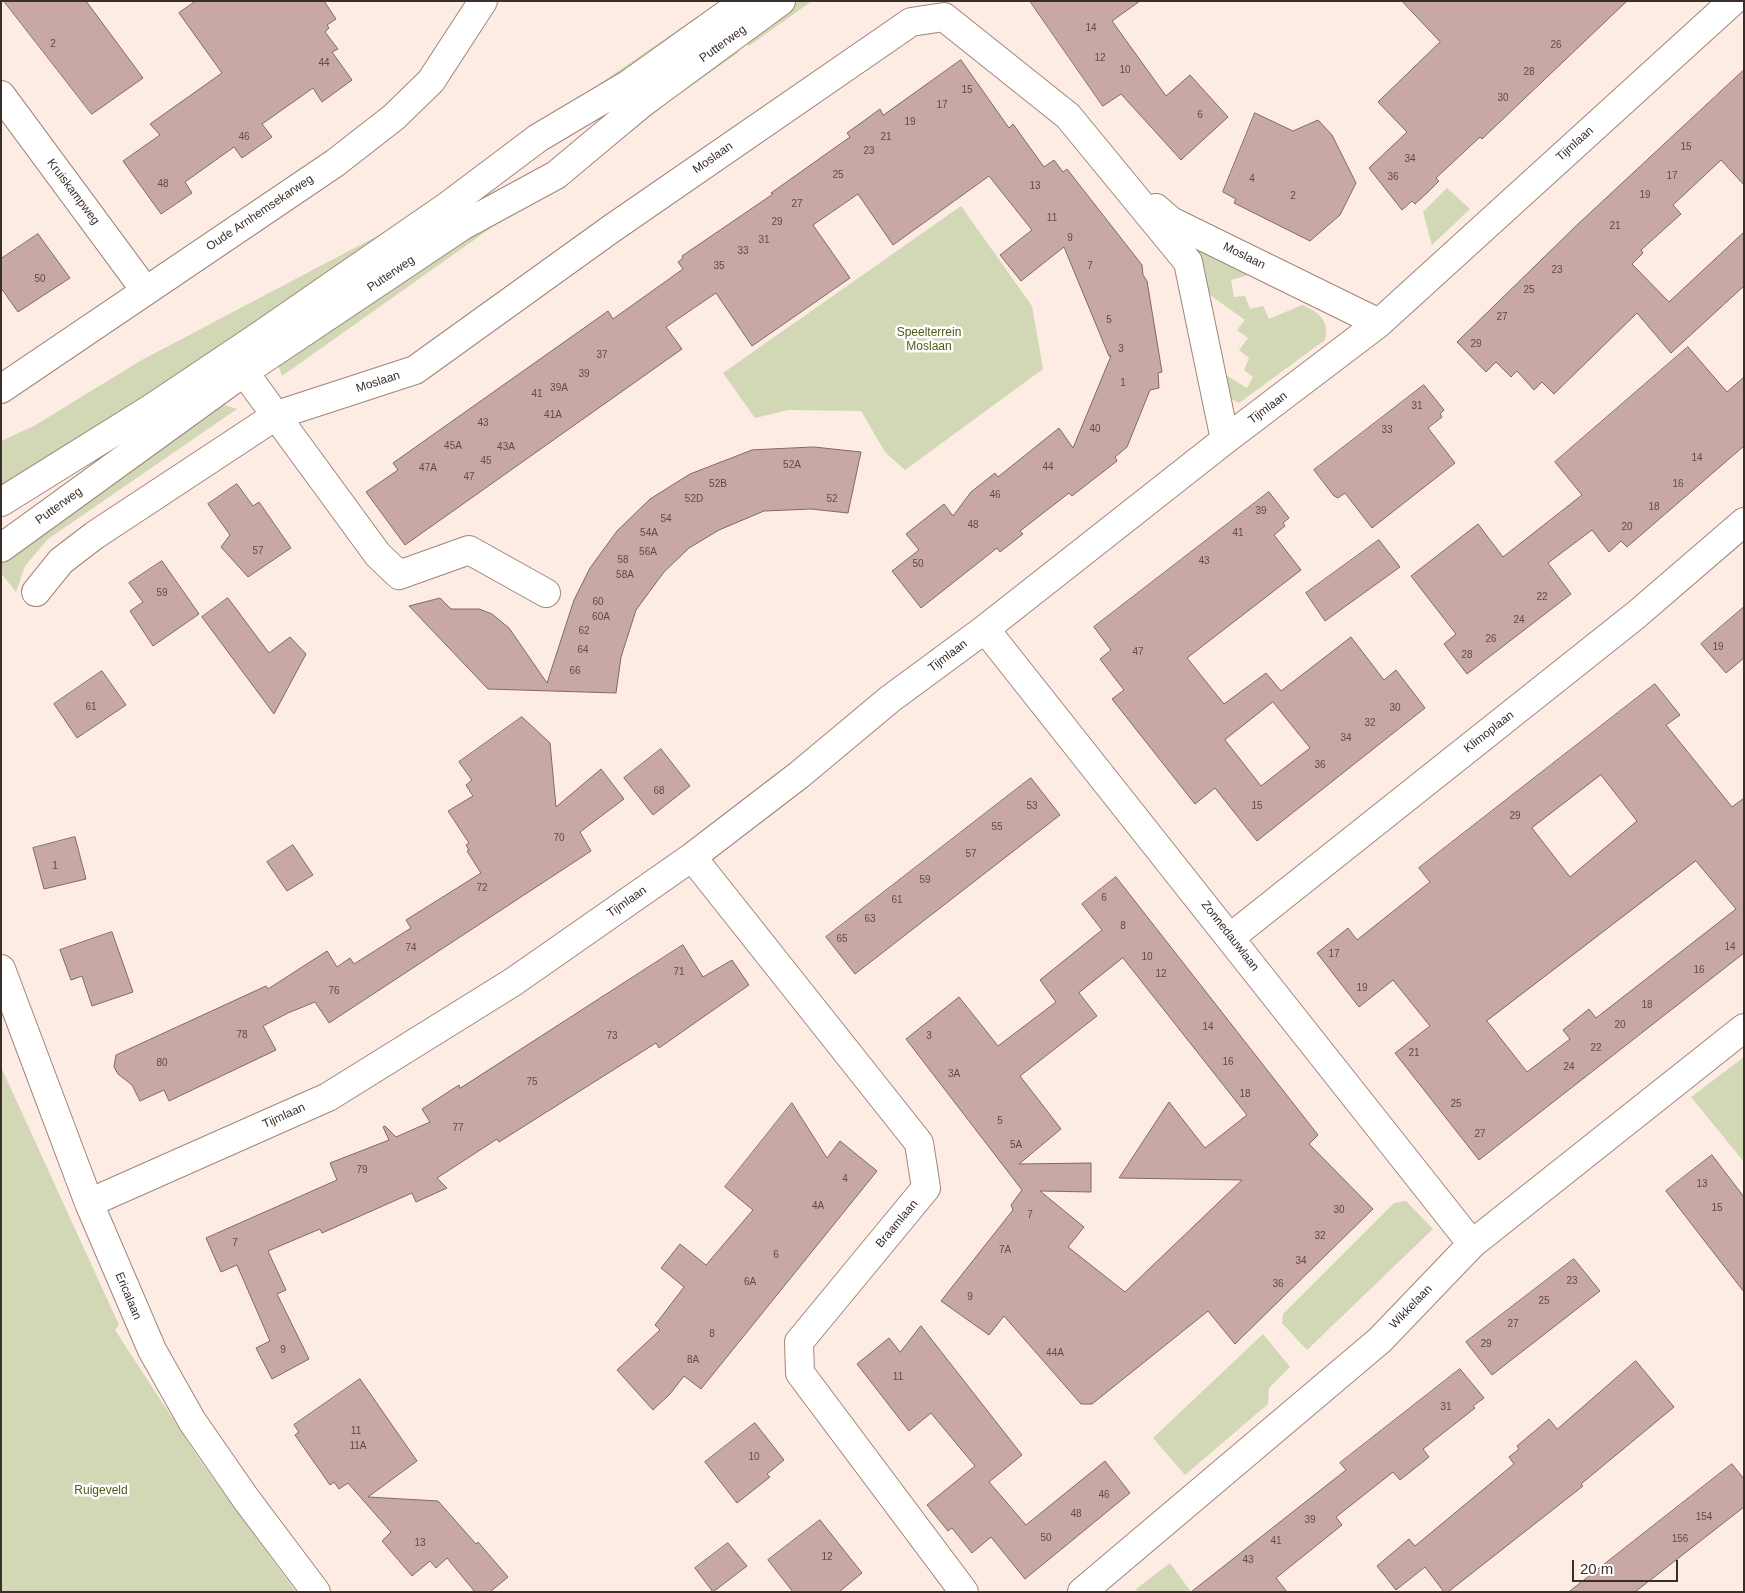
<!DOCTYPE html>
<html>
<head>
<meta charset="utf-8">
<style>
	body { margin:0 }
	#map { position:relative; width:1745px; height:1593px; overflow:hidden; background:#fdece3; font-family:Helvetica,sans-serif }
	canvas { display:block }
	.frame { position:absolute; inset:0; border:2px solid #392e28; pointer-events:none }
	.scale { position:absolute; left:1572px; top:1560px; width:106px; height:22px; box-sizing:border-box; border:2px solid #392e28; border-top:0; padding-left:6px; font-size:15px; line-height:18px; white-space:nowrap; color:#392e28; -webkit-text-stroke:4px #fff; paint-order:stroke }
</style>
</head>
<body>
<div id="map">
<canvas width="1745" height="1593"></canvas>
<div class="frame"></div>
<div class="scale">20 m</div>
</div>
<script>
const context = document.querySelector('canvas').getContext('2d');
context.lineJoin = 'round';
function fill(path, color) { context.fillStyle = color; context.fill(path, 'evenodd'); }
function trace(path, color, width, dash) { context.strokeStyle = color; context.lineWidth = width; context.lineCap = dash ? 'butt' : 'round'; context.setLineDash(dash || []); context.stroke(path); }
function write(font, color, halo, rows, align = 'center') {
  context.font = font + ' Helvetica,sans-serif'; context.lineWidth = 5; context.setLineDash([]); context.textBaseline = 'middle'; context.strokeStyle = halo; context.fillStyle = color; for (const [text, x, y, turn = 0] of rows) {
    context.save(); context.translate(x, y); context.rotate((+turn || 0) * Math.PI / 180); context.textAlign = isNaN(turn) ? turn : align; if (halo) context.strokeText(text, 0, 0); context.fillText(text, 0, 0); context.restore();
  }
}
const green = new Path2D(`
	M799,1H812L749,46L744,40Z
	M711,7L715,13L602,87L598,85Z
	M736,47L739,52L670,101L631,132L627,128Z
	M495,161L161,390L1,489V441L34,426L140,361L381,234Z
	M1447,188L1470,209L1432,245L1423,212Z
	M961,206L1032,306L1043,369L905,470L885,452L861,411L788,410L755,418L723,373Z
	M505,218L282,376L277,361L452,244Z
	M1205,248L1252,274L1231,280L1234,297L1245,296L1250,309L1263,306L1269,319L1302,305C1319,312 1330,321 1325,340L1239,403L1230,398L1224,374L1247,388L1253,377L1244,370L1249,358L1239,350L1248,338L1237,330L1245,320L1210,295L1196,263L1197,254Z
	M215,402L237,409L48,539L25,566L16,592L1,573V562Z
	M1744,1057V1162L1691,1097Z
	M1,1067L119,1325L115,1330L201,1462L296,1592H1Z
	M1406,1201L1433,1229L1307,1350L1282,1323L1283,1314L1394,1203Z
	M1263,1334L1290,1367L1269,1388L1268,1404L1185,1475L1153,1438Z
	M1170,1563L1191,1592H1138L1136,1589Z`);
const building = new Path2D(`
	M4,1H86L143,78L92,114Z
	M196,1H324L336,19L327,25L329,28L325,32L338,49L332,52L352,80L322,102L313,88L262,124L272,137L242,158L234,147L185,182L192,193L161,214L123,161L160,135L150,124L222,73L179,13Z
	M1030,1H1140L1112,21L1166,96L1190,75L1228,117L1181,160L1121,94L1103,106Z
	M1402,1H1627L1482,139L1480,137L1436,178L1439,181L1427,193L1415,204L1412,201L1402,210L1369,168L1407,132L1378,102L1440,42Z
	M961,60L1009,128L1013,124L1044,167L1054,160L1063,172L1067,169L1142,265L1143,275L1147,281L1162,372L1158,373L1159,388L1150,390L1127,447L1115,457L1117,461L1072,496L1069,493L1020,531L1023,534L1000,552L997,548L921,608L892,571L919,550L906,534L944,504L953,516L971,492L995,473L998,477L1059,428L1073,448L1111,356H1109L1064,247L1021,281L1000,255L1032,230L989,176L893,245L858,194L813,225L850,278L752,346L716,293L666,327L682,349L405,545L366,492L398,470L393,463L608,311L613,319L683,269L678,262L683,258L682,256L773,194L771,193L850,137L847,133L880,109L883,115Z
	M1744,70V185L1721,160L1673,205L1681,214L1641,250L1643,253L1632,264L1669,302L1744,232V286L1671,353L1637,313L1554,394L1542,382L1534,390L1517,371L1511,377L1496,362L1486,372L1457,342L1576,226Z
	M1255,113L1293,131L1318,120L1332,135L1356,183L1340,215L1310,241L1234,203L1236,199L1223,192Z
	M38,234L70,278L18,312L1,288V259Z
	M1688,347L1727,392L1744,377V446L1627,547L1621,541L1609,552L1592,530L1548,563L1571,594L1467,674L1444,644L1456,634L1411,576L1478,524L1503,557L1582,495L1555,462Z
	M1424,385L1444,410L1440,414L1442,417L1428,428L1455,463L1372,528L1345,493L1338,498L1334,496L1314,470Z
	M814,447L861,452L848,513L811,509L764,511L719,530L689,548L664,572L636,610L621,657L616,693L488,689L409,606L440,598L451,609H479L492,614L509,628L547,683L574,600L590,568L617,531L650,499L690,474L752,450Z
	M237,484L253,506L259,502L291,548L248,577L221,547L230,535L208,504Z
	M1269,492L1289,518L1283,523L1285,526L1274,535L1301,570L1187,658L1224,704L1266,673L1281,691L1351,637L1384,680L1396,670L1425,708L1257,841L1215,788L1195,804L1112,699L1124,690L1100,659L1111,650L1094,627ZM1273,702L1310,748L1261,786L1225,740Z
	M1379,540L1400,567L1325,621L1306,593Z
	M162,561L199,614L153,646L130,611L143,602L129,583Z
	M228,598L269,653L290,637L306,654L274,714L202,617Z
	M1744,607V658L1726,673L1701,644Z
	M102,671L126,705L77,738L54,704Z
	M1655,684L1680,715L1666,725L1732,807L1744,798V953L1479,1160L1395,1053L1430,1026L1393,980L1359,1007L1317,953L1348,928L1357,940L1430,882L1419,868ZM1601,775L1637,821L1570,877L1532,828ZM1696,861L1736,909L1596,1018L1589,1009L1563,1030L1570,1039L1527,1072L1487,1021Z
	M522,717L550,743L556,807L601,769L624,799L580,832L591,851L329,1023L315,1002L288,1013L263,1026L276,1050L169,1101L164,1090L140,1101L132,1085L118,1074L114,1067L116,1055L266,986L268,989L327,951L337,967L350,958L354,964L411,928L406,920L481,873L467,851L469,850L466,845L469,843L448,811L473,796L466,785L472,780L459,762Z
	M661,749L690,786L653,815L624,778Z
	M1031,778L1060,815L855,974L826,937Z
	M75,837L86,879L44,889L33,848Z
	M293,845L313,875L287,891L267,862Z
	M1116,877L1318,1135L1309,1144L1373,1209L1235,1344L1208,1311L1092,1404H1081L1004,1316L989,1335L941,1301L1013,1210L1011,1205L1022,1190L906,1039L959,997L998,1046L1056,1002L1040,980L1102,930L1082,904ZM1123,958L1247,1115L1205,1148L1169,1102L1119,1178L1242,1180L1125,1292L1068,1247L1084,1227L1040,1191L1091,1192V1163L1019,1164L1061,1129L1020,1076L1097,1016L1079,993Z
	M112,932L133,992L92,1006L82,976L71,980L60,950Z
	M683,945L703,977L732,960L749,985L659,1048L656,1043L499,1142L497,1139L437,1178L447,1188L416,1202L412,1193L322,1233L320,1229L268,1251L286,1290L277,1294L309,1359L272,1379L256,1348L270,1341L237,1265L221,1272L206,1238L337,1180L330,1163L389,1140L383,1127L385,1126L396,1137L430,1122L422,1109L459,1085L460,1088Z
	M792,1103L827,1158L840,1141L877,1171L701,1389L684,1376L670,1394L653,1410L617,1370L660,1330L655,1325L684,1287L661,1268L680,1244L706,1265L753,1210L725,1187Z
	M1712,1155L1744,1197V1292L1666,1191Z
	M1574,1259L1600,1291L1492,1375L1466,1342Z
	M921,1326L1022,1455L989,1482L1026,1525L1105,1461L1130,1493L1025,1579L991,1537L972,1553L952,1528L948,1531L927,1505L975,1466L931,1413L909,1431L857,1364L889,1338L900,1352Z
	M1636,1361L1674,1407L1581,1484L1583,1486L1448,1592H1444L1425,1567L1396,1590L1377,1566L1409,1539L1415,1546L1514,1464L1509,1457L1519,1449L1517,1446L1549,1419L1557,1429Z
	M1460,1369L1484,1398L1473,1406L1475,1408L1423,1449L1429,1457L1400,1480L1393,1472L1336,1517L1342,1525L1276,1578L1287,1592H1191L1346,1470L1340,1463Z
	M360,1379L417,1461L368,1497L438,1501L476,1544L478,1542L508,1577L490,1592H475L447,1558L436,1568L430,1561L412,1576L382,1541L391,1532L348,1483L339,1489L334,1482L330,1485L295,1435L299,1432L294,1425Z
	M755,1423L784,1460L767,1474L770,1477L737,1503L705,1462Z
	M1732,1464L1744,1479V1507L1635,1592H1569Z
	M820,1520L862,1573L839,1592H793L768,1560Z
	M728,1543L747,1566L713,1592L695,1568Z`);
const minor = new Path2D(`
	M1,95L145,290
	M1156,208L1171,221L1379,323
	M244,372L378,555L399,575L469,550L546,593
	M1,389L335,163L394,117L431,81L483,1
	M36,592L61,561L95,535L277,415L415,370L611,229L911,22L944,17L1068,116L1188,262L1225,440
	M985,629L1472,1244
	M692,857L919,1143L926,1188L799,1342L800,1373L964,1592
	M1231,937L1636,615L1744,522
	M1,969L89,1203L152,1350L192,1421L246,1499L316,1592
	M89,1203L328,1097L513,982L692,857L799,775L890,699L985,629L1225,440L1379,323L1733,1
	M1082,1592L1380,1340L1472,1244L1744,1028`);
const major = new Path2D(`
	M1,502L152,408L258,337L449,205L538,138L629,84L745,1
	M1,548L244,372L462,226L556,175L641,104L781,1`);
const numberNames = [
	["14",1091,28],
	["2",53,44],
	["26",1556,45],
	["12",1100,58],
	["44",324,63],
	["10",1125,70],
	["28",1529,72],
	["15",967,90],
	["30",1503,98],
	["17",942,105],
	["6",1200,115],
	["19",910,122],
	["46",244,137],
	["21",886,137],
	["15",1686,147],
	["23",869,151],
	["34",1410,159],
	["25",838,175],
	["17",1672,176],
	["36",1393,177],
	["4",1252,179],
	["48",163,184],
	["13",1035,186],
	["19",1645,195],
	["2",1293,196],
	["27",797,204],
	["11",1052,218],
	["29",777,222],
	["21",1615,226],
	["9",1070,238],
	["31",764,240],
	["33",743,251],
	["35",719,266],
	["7",1090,266],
	["23",1557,270],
	["50",40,279],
	["25",1529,290],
	["27",1502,317],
	["5",1109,320],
	["29",1476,344],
	["3",1121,349],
	["37",602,355],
	["39",584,374],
	["1",1123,383],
	["39A",559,388],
	["41",537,394],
	["31",1417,406],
	["41A",553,415],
	["43",483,423],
	["40",1095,429],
	["33",1387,430],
	["45A",453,446],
	["43A",506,447],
	["14",1697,458],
	["45",486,461],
	["52A",792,465],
	["44",1048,467],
	["47A",428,468],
	["47",469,477],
	["52B",718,484],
	["16",1678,484],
	["46",995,495],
	["52D",694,499],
	["52",832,499],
	["18",1654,507],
	["39",1261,511],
	["54",666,519],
	["48",973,525],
	["20",1627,527],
	["54A",649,533],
	["41",1238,533],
	["57",258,551],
	["56A",648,552],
	["58",623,560],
	["43",1204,561],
	["50",918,564],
	["58A",625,575],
	["59",162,593],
	["22",1542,597],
	["60",598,602],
	["60A",601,617],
	["24",1519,620],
	["62",584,631],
	["26",1491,639],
	["19",1718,647],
	["64",583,650],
	["47",1138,652],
	["28",1467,655],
	["66",575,671],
	["61",91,707],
	["30",1395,708],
	["32",1370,723],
	["34",1346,738],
	["36",1320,765],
	["68",659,791],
	["53",1032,806],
	["15",1257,806],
	["29",1515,816],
	["55",997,827],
	["70",559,838],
	["57",971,854],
	["1",55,866],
	["59",925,880],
	["72",482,888],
	["6",1104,898],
	["61",897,900],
	["63",870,919],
	["8",1123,926],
	["65",842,939],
	["14",1730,947],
	["74",411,948],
	["17",1334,954],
	["10",1147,957],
	["16",1699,970],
	["71",679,972],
	["12",1161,974],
	["19",1362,988],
	["76",334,991],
	["18",1647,1005],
	["20",1620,1025],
	["14",1208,1027],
	["78",242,1035],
	["73",612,1036],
	["3",929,1036],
	["22",1596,1048],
	["21",1414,1053],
	["16",1228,1062],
	["80",162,1063],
	["24",1569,1067],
	["3A",954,1074],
	["75",532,1082],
	["18",1245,1094],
	["25",1456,1104],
	["5",1000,1121],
	["77",458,1128],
	["27",1480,1134],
	["5A",1016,1145],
	["79",362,1170],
	["4",845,1179],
	["13",1702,1184],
	["4A",818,1206],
	["15",1717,1208],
	["30",1339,1210],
	["7",1030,1215],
	["32",1320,1236],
	["7",235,1243],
	["7A",1005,1250],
	["6",776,1255],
	["34",1301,1261],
	["23",1572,1281],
	["6A",750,1282],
	["36",1278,1284],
	["9",970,1297],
	["25",1544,1301],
	["27",1513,1324],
	["8",712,1334],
	["29",1486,1344],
	["9",283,1350],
	["44A",1055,1353],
	["8A",693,1360],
	["11",898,1377],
	["31",1446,1407],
	["11",356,1431],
	["11A",358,1446],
	["10",754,1457],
	["46",1104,1495],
	["48",1076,1514],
	["154",1704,1517],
	["39",1310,1520],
	["50",1046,1538],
	["156",1680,1539],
	["41",1276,1541],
	["13",420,1543],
	["12",827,1557],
	["43",1248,1560]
];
const streetNames = [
	["Putterweg",723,44,-36],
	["Tijmlaan",1575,144,-42],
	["Moslaan",713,158,-35],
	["Kruiskampweg",73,192,53],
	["Oude Arnhemsekarweg",260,213,-34],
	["Moslaan",1244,256,26],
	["Putterweg",391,274,-34],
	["Moslaan",378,382,-18],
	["Tijmlaan",1268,408,-37],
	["Putterweg",59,506,-36],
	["Tijmlaan",948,656,-37],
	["Klimoplaan",1489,732,-38],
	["Tijmlaan",627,902,-35],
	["Zonnedauwlaan",1230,936,52],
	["Tijmlaan",284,1116,-24],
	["Braamlaan",897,1224,-50],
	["Ericalaan",128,1296,67],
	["Wikkelaan",1411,1307,-46]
];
const parkNames = [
	["Speelterrein",929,333],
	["Moslaan",929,347],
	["Ruigeveld",101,1491]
];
fill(green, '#d2d7b5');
fill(building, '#c8a8a5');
trace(building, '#846764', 1);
trace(minor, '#a08579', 30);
trace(major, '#a08579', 30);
trace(minor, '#fff', 28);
trace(major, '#fff', 28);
write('10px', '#5d4c47', null, numberNames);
write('12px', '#392e28', '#fff', streetNames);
write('12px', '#535916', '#fff', parkNames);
</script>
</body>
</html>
